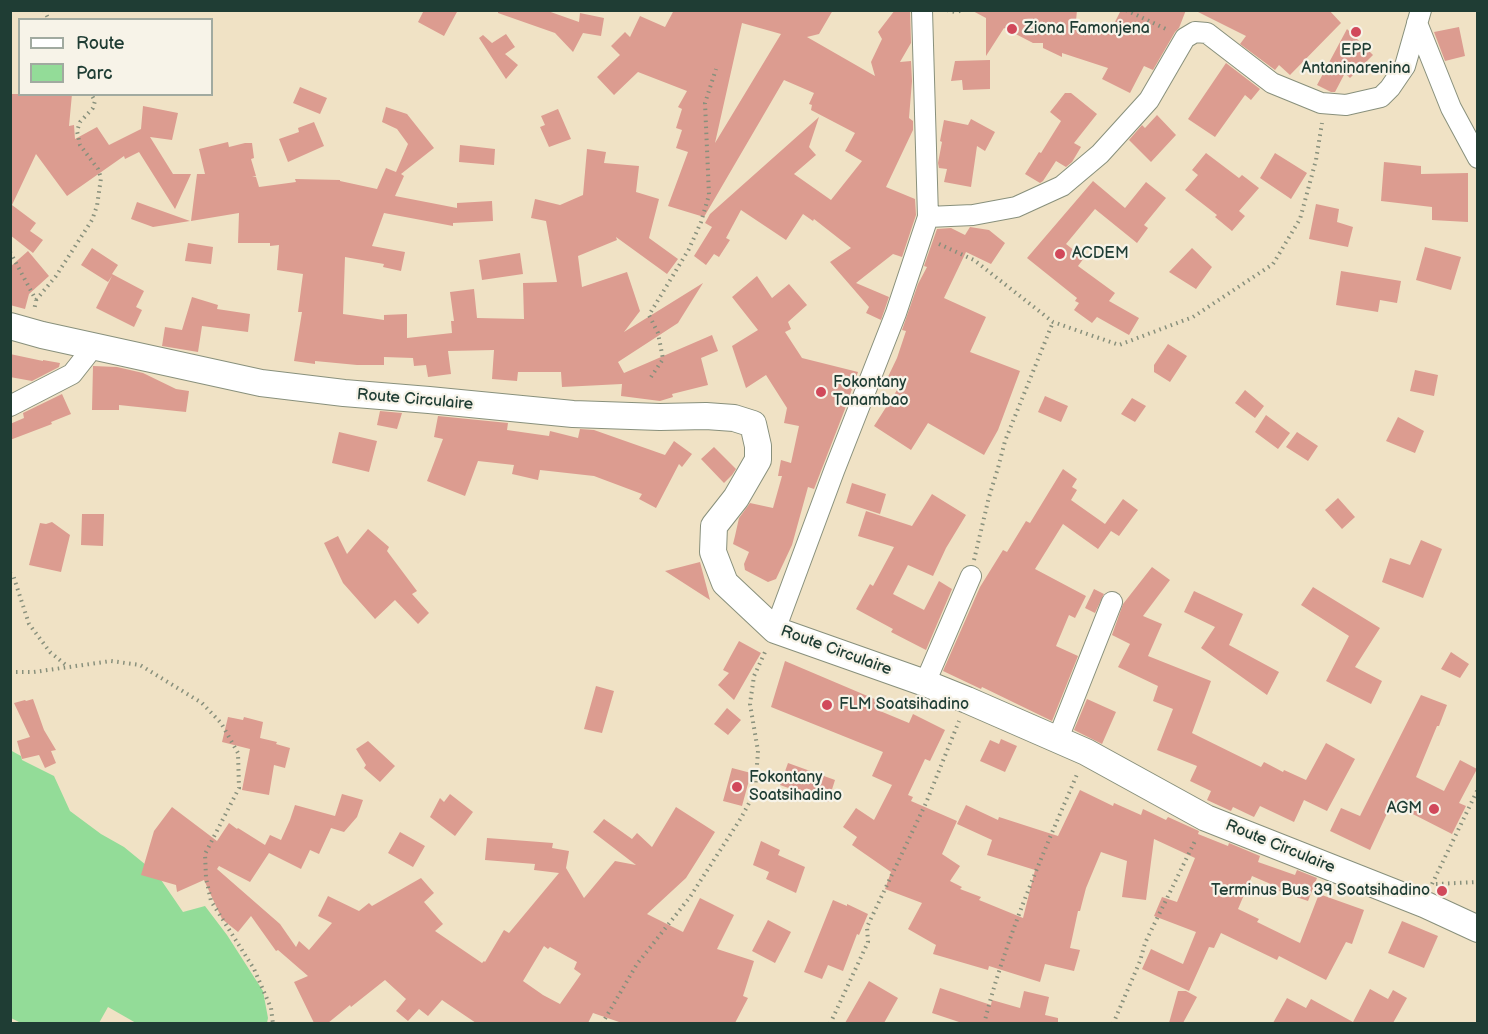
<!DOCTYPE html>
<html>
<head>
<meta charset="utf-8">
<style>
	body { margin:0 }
	#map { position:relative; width:1488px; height:1034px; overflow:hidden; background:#f0e2c5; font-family:"Balsamiq Sans",sans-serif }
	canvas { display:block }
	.frame { position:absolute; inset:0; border:12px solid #1f3d34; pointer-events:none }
	.legend { position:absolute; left:18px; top:18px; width:195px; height:78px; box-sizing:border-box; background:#f7f3e8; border:2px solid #a1aaa0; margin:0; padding:8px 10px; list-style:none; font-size:18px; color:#1f3d34 }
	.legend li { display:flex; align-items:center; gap:12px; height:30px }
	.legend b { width:30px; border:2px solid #a1aaa0 }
</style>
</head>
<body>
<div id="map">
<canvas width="1488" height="1034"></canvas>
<div class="frame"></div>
<ul class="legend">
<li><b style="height:8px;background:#fff"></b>Route</li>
<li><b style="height:16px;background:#93dc98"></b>Parc</li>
</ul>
</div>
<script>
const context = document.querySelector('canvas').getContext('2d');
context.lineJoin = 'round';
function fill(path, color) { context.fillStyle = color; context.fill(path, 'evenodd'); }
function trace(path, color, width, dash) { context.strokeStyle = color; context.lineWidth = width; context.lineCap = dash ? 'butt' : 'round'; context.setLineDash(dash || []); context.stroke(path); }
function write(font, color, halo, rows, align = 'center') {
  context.font = font + ' "Balsamiq Sans",sans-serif'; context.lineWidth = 4.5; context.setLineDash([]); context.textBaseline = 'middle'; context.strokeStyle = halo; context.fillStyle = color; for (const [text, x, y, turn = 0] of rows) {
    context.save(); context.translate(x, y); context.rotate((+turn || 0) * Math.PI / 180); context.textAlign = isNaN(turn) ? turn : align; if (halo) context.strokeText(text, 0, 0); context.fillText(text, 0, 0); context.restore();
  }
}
const green = new Path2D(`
	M10,750L21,756L22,760L54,776L70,811L101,834L124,847L157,874L183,912L205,906L227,935L263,991L268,1018L267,1023H136L108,1007L99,1023H21L11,1018Z`);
const building = new Path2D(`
	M424,10H458L444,36L418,22Z
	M498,10H545L579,22L580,13L604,18L601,36L583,33L573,52L555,33L498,13Z
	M674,10H833L819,34L807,37L875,76L871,62L882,39L878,32L895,10H910L911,43L900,62L911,61L912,81L909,118L913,121V130L886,187L915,199L916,215L902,257L893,254L856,283L889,297L881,320L866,313L869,307L830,262L851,248L814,219L813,221L803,214L786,240L741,210L726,238L730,240L719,257L714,254L706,265L694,256L712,227L705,223L710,214L819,117L809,147L816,155L794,174L831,200L862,161L845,151L855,133L811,110L812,105L809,104L814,93L784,80L704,217L668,206L688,152L676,148L682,130L676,128L682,109L678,107L687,91L638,72L614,95L597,77L620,55L611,46L625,32L630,37L640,16L665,27ZM742,23L781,34L715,143Z
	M971,10H1077L1076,21L1110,32L1121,10H1186L1179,28L1175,32L1153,70L1144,66L1130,93L1102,79L1108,68L1062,53V57L1043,48V43H1033L1004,28L986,56V18Z
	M1194,10H1329L1341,23L1290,75L1279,65L1275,70L1240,44L1246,36Z
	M1459,27L1465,56L1445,61L1434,32Z
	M1347,29L1373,55L1350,78L1345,73L1335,92H1331L1317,85Z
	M506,34L515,47L505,54L518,65L506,79L479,38L483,35L492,43Z
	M990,60V89L963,90L962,80L951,81L955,61Z
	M1226,63L1260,89L1251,100L1245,95L1215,137L1188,119Z
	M300,87L327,98L320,114L293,103Z
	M1065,93H1071L1097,114L1074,143L1081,147L1072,162L1066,167L1056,161L1043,181L1040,183L1025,174L1039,152L1041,153L1061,121L1050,112Z
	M10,94H72L69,126L74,125L75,139L97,127L109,145L141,129L143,106L178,113L172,140L150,137L173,174H191L175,209L139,152L125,159L124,156L67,196L36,154L12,205L36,223L30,231L43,240L33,253L10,235Z
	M386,107L407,114L434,148L401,174L404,176L395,196L457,208V203L492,201L493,221L453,223V226L384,213L372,246L405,252L401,271L383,267L384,264L345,257L343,314L384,320V315L407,314V338L452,333L451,321H454L450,292L474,289L477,318L524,319L523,283L557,282L546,221L531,218L535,199L560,205L583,195L587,149L606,152L604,163L639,166L636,192L659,199L649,238L678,259L667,274L616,237L617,240L578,256L582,287L627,272L640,311L624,332L703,283L678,323L618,362L624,373L712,335L718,351L701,358L708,385L672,394L673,397L660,401L621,396L622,384L562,387L561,372H518L517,381L492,379L494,350L448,351L451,374L428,377L426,365L414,366L413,358L384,357V365H357L315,361V364L294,361L302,312H298L303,274L277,270L279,245L270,246V243H238L239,213L191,221L197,174H205L199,149L228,142L229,147L245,143H252L254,158L251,159L256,176L252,177H256L259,187L296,182L295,179L340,180V181L377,189L386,168L396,172L408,144L397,129L382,122Z
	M558,109L571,139L549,147L540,127L545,125L541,116Z
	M1157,115L1176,135L1151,162L1129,140L1142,125L1145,128Z
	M971,119L995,132L985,151L977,146L971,187L944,182L947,169L939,168L938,163L942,142L940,141L944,120L968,125Z
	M314,122L324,146L288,162L279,139L299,132L298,128Z
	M460,145L495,149L494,165L459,162Z
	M1206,153L1239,178L1242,175L1259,188L1239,211L1245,216L1232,231L1215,217L1217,215L1185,190L1198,175L1192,170Z
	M1275,153L1307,173L1291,199L1260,178Z
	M1384,162L1421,166V174L1468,173V222L1432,220V207L1381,201Z
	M1093,181L1125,208L1146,182L1166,198L1144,225L1148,228L1137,243L1095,209L1066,244L1084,258L1078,266L1115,293L1109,301L1139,318L1129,335L1097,317L1092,323L1074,310L1079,303L1075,301L1077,298L1027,258Z
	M137,202L190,221L153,227L131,219Z
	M1316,204L1339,209L1337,222L1353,227L1348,247L1309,239Z
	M970,227L989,230L1005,243L991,264L966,252L944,298L986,317L970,352L1020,371L998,430L984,455L928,423L911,450L874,426L899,387L886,381L897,358L906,331L902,330L918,284L927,267L924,266L937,229L951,228L965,235Z
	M188,243L213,247L211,264L185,261Z
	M1425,247L1461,257L1451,290L1416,280Z
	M92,248L118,265L112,274L144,291L136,307L142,310L134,327L96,308L112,276L108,282L81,265Z
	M1192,248L1212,267L1196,289L1169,272Z
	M28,251L49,276L29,294L25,309L10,305V267Z
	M520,253L523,274L482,280L479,260Z
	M1341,271L1401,281L1397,303L1380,300L1378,312L1336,305Z
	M757,276L772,298L789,284L807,305L788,322L791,329L785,332L802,358L858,372L845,409L814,489L808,487L792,545L776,579L768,582L745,570L744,564L749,552L733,544L735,536L739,518L750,503L773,508L782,476H778L781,460L791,463L799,426L784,423L787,408L766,375L746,388L732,346L758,330L732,297Z
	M192,297L218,305L217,309L250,314L248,332L202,326L198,352L162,346L165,327L182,330Z
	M1168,344L1187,356L1170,382L1154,372V365Z
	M10,354L43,361V360L60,363L59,367L32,381L10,377Z
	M93,366L117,367L143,373L176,389L189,391L186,412L119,405V410H92Z
	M1415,370L1438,375L1434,396L1410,391Z
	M1245,390L1264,406L1255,418L1235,403Z
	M62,394L71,414L51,422L52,424L10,440V424L24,418L23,413Z
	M1045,396L1068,406L1061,422L1038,412Z
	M1132,398L1146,406L1135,422L1121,414Z
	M380,411L402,413L397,429L377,425Z
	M1266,415L1290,433L1278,449L1255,432Z
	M438,416L508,423L507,430L549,436L550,431L578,438L580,429L594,430L665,455L674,441L692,454L682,467L679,464L656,508L639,499L642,494L594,476L540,470L538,480L512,474L514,465L478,461L465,496L427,481L443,439L434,437Z
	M1398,417L1424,431L1415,453L1386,441Z
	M339,432L377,441L369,472L332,463Z
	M1297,432L1318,446L1308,461L1286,447Z
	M714,447L736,469L732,475L724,483L701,459Z
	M1063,469L1077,479L1072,487L1077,490L1071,500L1105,524L1123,499L1138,510L1119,536L1111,531L1098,549L1063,524L1035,569L1086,596L1075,618L1069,615L1056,646L1078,656L1052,721L982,687L981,689L943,671L980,587L1003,550L1007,552L1026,521L1030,523Z
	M852,483L886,494L880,514L846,503Z
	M932,494L966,515L946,548L933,576L908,565L893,594L924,610L939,581L952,589L926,650L891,632L893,629L856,609L870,584L873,586L894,547L858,536L866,511L912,526Z
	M1338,498L1355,517L1342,529L1325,510Z
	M82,514H104L103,546L81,545Z
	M52,522L70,535L61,572L29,565L40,523L46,524Z
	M368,529L389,547L387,551L417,591L412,594L429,613L418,624L395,600L375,619L343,583L324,543L338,536L347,554Z
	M1421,540L1442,549L1423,598L1382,582L1390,558L1410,565Z
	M700,562L710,600L665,571Z
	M1152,567L1170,580L1143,616L1162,624L1148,656L1211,681L1192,733L1261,767L1264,762L1283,772L1284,770L1306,780L1326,743L1355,759L1327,811L1304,800L1294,822L1260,806L1254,817L1233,807L1231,811L1207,800L1211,791L1190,781L1197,766L1157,750L1173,709L1153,701L1158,686L1118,667L1130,644L1112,635L1123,604Z
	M1313,587L1380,628L1355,667L1382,681L1371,704L1326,681L1349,636L1301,605Z
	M1094,589L1104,594L1095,613L1085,608Z
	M1194,591L1243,614L1229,645L1279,672L1267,695L1201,648L1215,627L1184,612Z
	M739,641L761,653L734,700L718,685L729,673L723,670Z
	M1451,652L1469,664L1460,678L1441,669Z
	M785,661L884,703L880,711L909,723L913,714L945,730L930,761L925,759L908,795L913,797L911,801L957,821L942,854L960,866L950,881L962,887L960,889L981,897L979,900L1023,918L1035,870L987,855L992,840L957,824L966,805L998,820L999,817L1058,836L1080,790L1113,806L1114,803L1141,815L1143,809L1166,820L1168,817L1199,831L1198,834L1228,846L1229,843L1260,856L1258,862L1295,875L1297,870L1317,878L1308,901L1279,891L1280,888L1252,876L1238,909L1259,919L1257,922L1300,943L1319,894L1364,910L1352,944L1346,942L1326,980L1279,956L1277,960L1221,933L1214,948L1209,947L1189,991L1142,969L1151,949L1183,964L1196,932L1154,916L1162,897L1177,902L1195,858L1154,839L1146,900L1122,897L1127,861L1101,852L1086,888L1080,911H1078L1070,948L1080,950L1074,971L1045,964L1040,982L989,966L988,970L933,954L936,945L908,929L922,903L885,889L891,872L852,845L857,837L843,827L856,808L874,820L892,785L872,776L883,752L771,707Z
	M596,686L614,691L602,733L584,729Z
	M1421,695L1447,705L1439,726H1437L1416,777L1444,791L1460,760L1477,769L1459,803L1466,806L1452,834L1401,808L1399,812L1390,807L1370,850L1330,831L1341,808L1360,816Z
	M33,699L44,730L56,750L51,751L56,763L45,768L39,755L22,759L17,741L30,737L14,703L25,700L26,701Z
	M1087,699L1116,712L1102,744L1074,730Z
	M727,708L741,720L728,735L714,724Z
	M228,717L243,720L244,717L263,722L260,738L277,742L276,744L290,748L285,768L274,765L269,795L242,790L250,749L222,742Z
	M1001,739L1017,746L1005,772L980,761L990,740L999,744Z
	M368,741L395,766L380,782L364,768L366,765L356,749Z
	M788,763L835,780L828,802L780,785Z
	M732,768L751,773L742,806L723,801Z
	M342,794L363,800L357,817L344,832L331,828L319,854L310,850L301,869L269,853L250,882L219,866L217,869L280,924L296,947L299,941L309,950L332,923L318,916L328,896L359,911L369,903L372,906L421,878L434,893L424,902L443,924L435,931L482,963L484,961L485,962L504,930L509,933L559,873L534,870L535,864L485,860L487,838L553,843L552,848L569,851L566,868L584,898L615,861L636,865L593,832L604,819L632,839L637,833L652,847L676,807L715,832L686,878L647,914L683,932L700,898L734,915L717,949L754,961L743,996L748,998L735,1023H622L593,1013L588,1023H476L442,1000L428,1016L419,1009L408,1021L396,1011L406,999L385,980L351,1007L350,1005L328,1023H314L294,982L308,976L278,950L276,951L251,916L238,932L222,919L204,880L177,892L176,885L141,875L154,831L172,807L217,841L229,823L237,829L238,828L265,845L270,835L281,840L290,820L295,805L335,816ZM544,946L548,949L550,947L577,962L574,969L581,974L560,1004L543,995L523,981Z
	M450,794L473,812L455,836L430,817L440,798L444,802Z
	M400,832L425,846L413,867L388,853Z
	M761,841L780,850L778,855L805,867L796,893L766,879L769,872L753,865Z
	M833,900L847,906V904L868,914L859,935L857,934L843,971L828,965L822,979L804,972Z
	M768,920L791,932L775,963L752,951Z
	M1402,921L1438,936L1424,968L1388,953Z
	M869,981L898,998L884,1023H845Z
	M940,988L991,1005L992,1000L1020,1008L1024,991L1049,997L1045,1015L1058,1018V1023H962L932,1013Z
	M1370,989L1388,999L1393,990L1407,998L1393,1023H1273L1287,998L1306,1008L1311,999L1353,1022Z
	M1178,991H1186L1197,997L1183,1023H1169Z`);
const path = new Path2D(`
	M44,10L49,20
	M947,10L955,12L964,10
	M1126,10L1168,30
	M939,244L974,260L1053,322L1119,345L1193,317L1273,264L1300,219L1316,160L1322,123
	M10,252L36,300L34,311
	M36,300L56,276L92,220L97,206L101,178L98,169L80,145L77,131L80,122L93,108L95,101L91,94
	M651,377L663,359L658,333L649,315L689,249L701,222L709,195L705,103L716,69
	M974,560L989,497L998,468L1005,441L1053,322
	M10,573L13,575L29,624L50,652L67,666
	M10,672H34L111,661L140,665L202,703L221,723L238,753L239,788L205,854L206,878L211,901L254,969L271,1008L273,1024
	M1432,884L1478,789
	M1436,884L1478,882
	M602,1024L637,964L690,897L741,818L755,792L758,751L750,704L754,676L766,650
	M830,1024L868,942L867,927L926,803L959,721
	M984,1024C1006,936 1043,854 1078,772
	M1113,1024L1140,961L1145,943L1196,839`);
const minor = new Path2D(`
	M1417,23L1451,108L1478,158
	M928,217L973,215L1016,207L1062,186L1100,154L1149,100L1185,38L1195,32L1207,33L1272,83L1321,103L1346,105L1381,97L1390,88L1405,66L1421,10
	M10,406L72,374L94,346
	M775,630L834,471L896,313L928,217L922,10
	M925,683L971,576
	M1057,741L1112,602`);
const tertiary = new Path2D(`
	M10,326L42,335L261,383L344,393L429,400L573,414L660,417L706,416L734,418L753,424L758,446V460L736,498L714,526L713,552L725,583L775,630L925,683L967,700L1086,752L1206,818L1426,905L1478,929`);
const markers = [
	[1012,29,6,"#d1495b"],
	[1356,32,6,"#d1495b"],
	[1060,254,6,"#d1495b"],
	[821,392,6,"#d1495b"],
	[827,705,6,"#d1495b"],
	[737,787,6,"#d1495b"],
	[1434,809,6,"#d1495b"],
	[1442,891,6,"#d1495b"]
];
const poiNames = [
	["Ziona Famonjena",1024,29],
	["EPP",1356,51,"center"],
	["Antaninarenina",1356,69,"center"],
	["ACDEM",1072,254],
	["Fokontany",833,383],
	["Tanambao",833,401],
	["FLM Soatsihadino",839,705],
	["Fokontany",749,778],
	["Soatsihadino",749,796],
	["AGM",1422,809,"right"],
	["Terminus Bus 39 Soatsihadino",1430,891,"right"]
];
const streetNames = [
	["Route Circulaire",415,400,5],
	["Route Circulaire",836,651,20],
	["Route Circulaire",1280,847,22]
];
fill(green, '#93dc98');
fill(building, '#dc9c90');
trace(minor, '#88907c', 22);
trace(tertiary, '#88907c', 28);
trace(path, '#88907c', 4, [1.5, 4.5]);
trace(minor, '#fff', 20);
trace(tertiary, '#fff', 26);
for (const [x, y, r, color] of markers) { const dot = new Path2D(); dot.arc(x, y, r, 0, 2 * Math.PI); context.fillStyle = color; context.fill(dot); trace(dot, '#f7f3e8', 2); }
write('16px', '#1f3d34', '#f7f3e8', poiNames, 'left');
write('16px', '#1f3d34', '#f7f3e8', streetNames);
</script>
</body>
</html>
